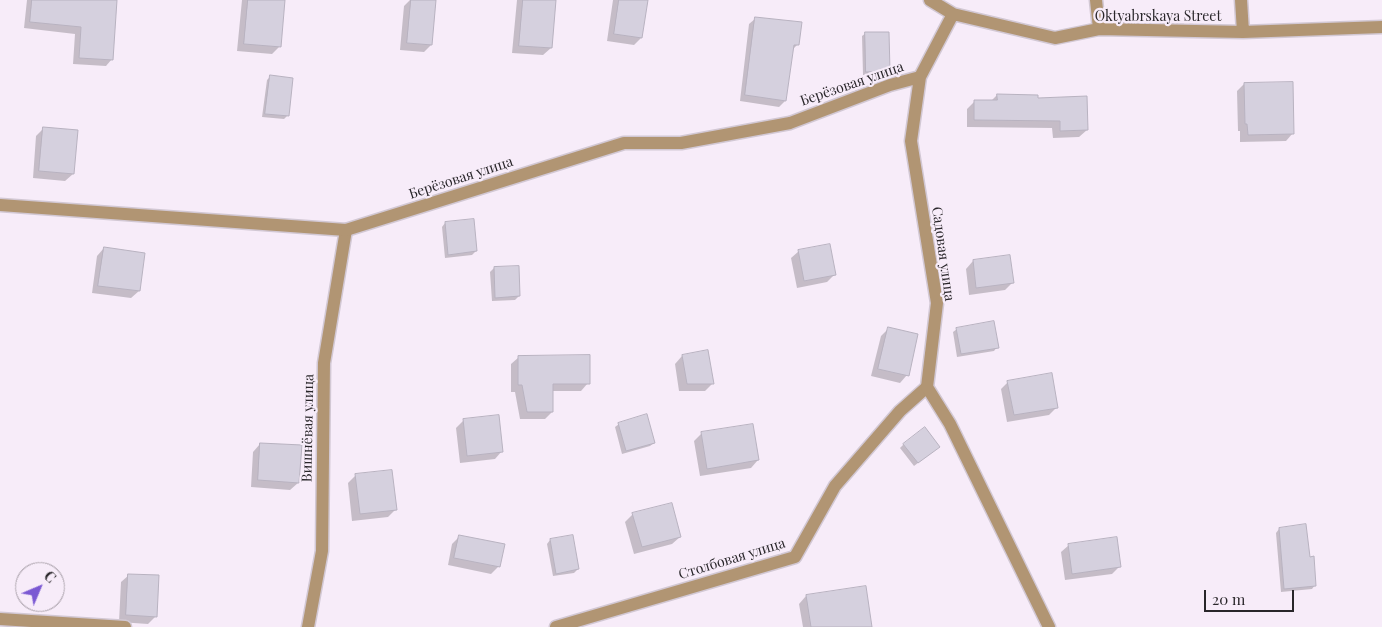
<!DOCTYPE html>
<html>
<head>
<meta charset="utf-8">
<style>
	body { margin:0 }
	#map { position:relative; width:1382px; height:627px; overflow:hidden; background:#f7ecf9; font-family:"Playfair Display",serif }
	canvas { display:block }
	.north { position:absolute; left:15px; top:562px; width:50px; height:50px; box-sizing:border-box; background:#f7ecf9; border:1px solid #a59da6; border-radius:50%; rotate:45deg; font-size:14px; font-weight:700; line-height:20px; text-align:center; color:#29262a }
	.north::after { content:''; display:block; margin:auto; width:18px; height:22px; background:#7b59d3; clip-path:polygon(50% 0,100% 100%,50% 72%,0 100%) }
	.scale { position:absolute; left:1204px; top:590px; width:90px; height:22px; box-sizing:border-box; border:2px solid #29262a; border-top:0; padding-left:6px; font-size:15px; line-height:18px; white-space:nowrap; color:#29262a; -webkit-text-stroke:4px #f7ecf9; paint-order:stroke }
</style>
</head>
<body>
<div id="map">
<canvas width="1382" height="627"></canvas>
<div class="north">С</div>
<div class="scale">20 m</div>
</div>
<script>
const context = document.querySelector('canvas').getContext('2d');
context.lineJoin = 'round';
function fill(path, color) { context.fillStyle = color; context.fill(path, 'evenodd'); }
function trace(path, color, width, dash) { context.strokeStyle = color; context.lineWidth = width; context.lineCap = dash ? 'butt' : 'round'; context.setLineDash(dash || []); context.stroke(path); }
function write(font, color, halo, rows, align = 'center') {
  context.font = font + ' "Playfair Display",serif'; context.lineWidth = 4.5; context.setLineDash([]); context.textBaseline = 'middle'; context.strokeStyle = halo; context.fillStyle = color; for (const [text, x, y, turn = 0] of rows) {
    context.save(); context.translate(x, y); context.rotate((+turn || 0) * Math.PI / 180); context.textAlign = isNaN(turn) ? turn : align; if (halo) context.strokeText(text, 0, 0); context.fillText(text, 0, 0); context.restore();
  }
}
const shadow = new Path2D(`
	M27,0H116L112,59L106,66L73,64L75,34L24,28Z
	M242,0H284L279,47L272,54L237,51Z
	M410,0H431V45L424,52L400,50L404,6Z
	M517,0H555L551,48L543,55L512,53Z
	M613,0H647L641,38L634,45L607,41Z
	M756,18L797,45L792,50L785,101L779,107L740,101L749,24Z
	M866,33L889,71L885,75H863L862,36Z
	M271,76L287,116L284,119L262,117L267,80Z
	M1244,84L1293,133L1286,141L1240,142V131H1238L1237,91Z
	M997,95L1036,99L1087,130L1079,137L1053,138L1052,128L967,127V109L974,102L991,101Z
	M44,128L73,174L65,181L33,178L36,136Z
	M445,223L476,251L472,255L445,258L442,227Z
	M104,248L144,254L139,291L131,298L92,293L97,256Z
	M799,251L834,275L827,282L797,288L791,258Z
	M973,261L1012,283L1005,290L969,295L966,269Z
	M494,268L519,296L515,300L492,301L490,272Z
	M888,329L907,375L900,383L871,376L881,336Z
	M957,329L997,347L994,351L957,357L953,332Z
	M682,356L712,384L705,391H679L675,364Z
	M519,357L588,383L581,391H552V412L545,419H520L515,392H511V364Z
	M1008,382L1057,407L1049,415L1007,422L1001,389Z
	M464,420L502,451L495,459L460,463L456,428Z
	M619,424L654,443L650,446L622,454L615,427Z
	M701,434L758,460L751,468L700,476L694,441Z
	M260,444L298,483L290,490L251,487L253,452Z
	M904,444L935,450L914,466L900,448Z
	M356,475L396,509L388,517L352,521L348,483Z
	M633,514L680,537L672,544L634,554L625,522Z
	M1279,529L1315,585L1312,589L1281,592L1276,533Z
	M460,536L499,566L491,574L448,565L452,544Z
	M550,540L578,569L574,573L553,576L547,544Z
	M1069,545L1120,566L1112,574L1065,580L1061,552Z
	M129,575L156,616L148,624L119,622L121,582Z
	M806,596L871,627H803L799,604Z`);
const building = new Path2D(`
	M32,0H117L113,60L79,58L81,27L30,22Z
	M248,0H285L281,47L244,44Z
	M411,0H436L432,45L407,43Z
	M523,0H556L552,48L519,46Z
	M619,0H648L642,38L614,34Z
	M755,17L802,22L799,45H794L786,101L745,95Z
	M865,32H889L890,71L866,72Z
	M270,75L293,78L289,116L265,114Z
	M1293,82L1294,134L1248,135L1247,124H1245L1244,83Z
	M997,94L1038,95V98L1087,96L1088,130L1060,131V121L974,120V100H997Z
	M43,127L78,130L74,174L39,171Z
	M474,219L477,251L448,255L445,222Z
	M830,244L836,275L804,281L798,250Z
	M104,247L145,253L140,291L98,286Z
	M1010,255L1014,283L976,288L973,260Z
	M519,266L520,296L495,298L494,267Z
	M994,321L999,348L961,354L956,328Z
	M888,327L918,334L909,376L878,369Z
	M708,350L714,384H687L682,355Z
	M590,355V384H553V412H527L522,385H518V356Z
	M1052,373L1058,408L1014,415L1007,381Z
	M647,414L655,443L626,451L618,423Z
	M499,415L503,452L467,456L463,419Z
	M753,424L759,460L707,469L701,432Z
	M925,427L940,447L918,463L903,444Z
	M260,443L302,445L299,483L258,480Z
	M392,470L397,510L360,514L355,474Z
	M672,503L681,537L642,547L632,513Z
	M1306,524L1310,557L1314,556L1316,586L1284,589L1279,528Z
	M459,535L505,544L500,567L454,558Z
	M573,535L579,569L556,574L550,539Z
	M1117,537L1121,567L1072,574L1068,544Z
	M128,574L159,575L157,617L126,615Z
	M866,586L872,627H811L806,595Z`);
const service = new Path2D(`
	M0,619L125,627
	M308,627L322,551L324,363L346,230
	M556,627L795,557L835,486L900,411L927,387`);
const minor = new Path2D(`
	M930,0L953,14L1055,38L1099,29L1243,32L1382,27
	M1096,0L1099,29
	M1241,0L1243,32
	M953,14L920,77L911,141L937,303L927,387L950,424L1049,627
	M0,205L346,230L624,143H681L790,123L890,85L920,77`);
const streetNames = [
	["Oktyabrskaya Street",1158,17],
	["Берёзовая улица",852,84,-19],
	["Берёзовая улица",461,178,-18],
	["Садовая улица",943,254,82],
	["Вишнёвая улица",308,428,-89],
	["Столбовая улица",732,559,-17]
];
fill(shadow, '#0003');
fill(building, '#d5d0de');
trace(building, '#b8b2c0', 1);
trace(service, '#d2c8d4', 15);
trace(minor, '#d2c8d4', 15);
trace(service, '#b19573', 12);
trace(minor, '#b19573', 12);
write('14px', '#29262a', '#f7ecf9', streetNames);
</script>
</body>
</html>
